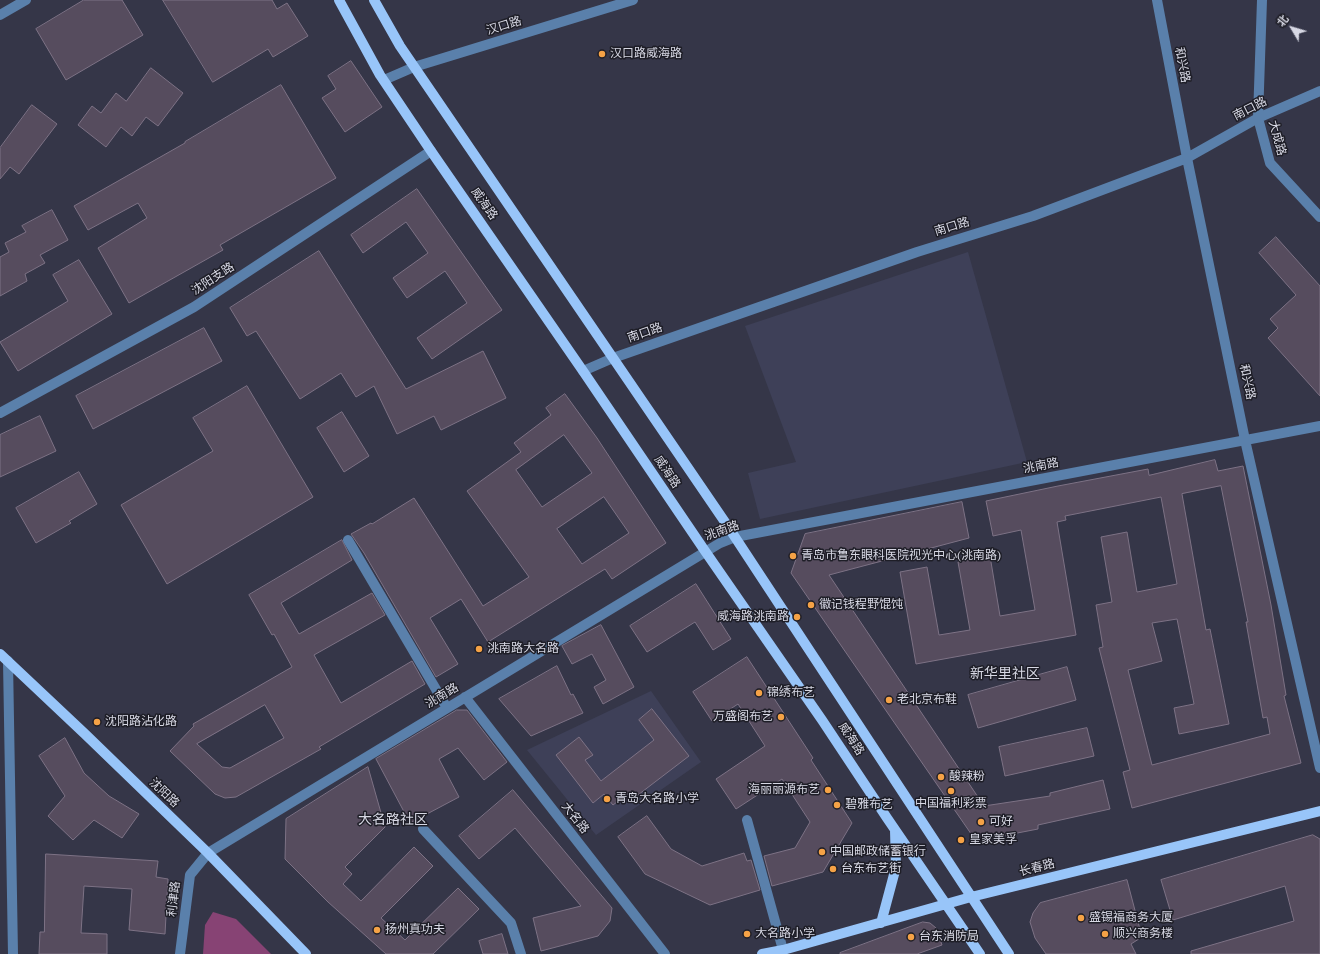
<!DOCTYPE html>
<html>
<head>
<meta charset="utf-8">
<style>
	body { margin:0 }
	#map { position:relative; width:1320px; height:954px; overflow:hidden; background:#353648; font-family:"PT Serif","Noto Sans SC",serif }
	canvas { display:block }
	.north { position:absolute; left:1272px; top:8px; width:40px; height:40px; -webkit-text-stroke:3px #1e1e27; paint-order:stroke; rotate:308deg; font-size:11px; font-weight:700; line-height:16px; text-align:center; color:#d7d8e4 }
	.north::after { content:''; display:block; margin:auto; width:14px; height:18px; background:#d7d8e4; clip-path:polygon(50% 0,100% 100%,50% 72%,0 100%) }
</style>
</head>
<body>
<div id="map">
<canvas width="1320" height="954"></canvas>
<div class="north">北</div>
</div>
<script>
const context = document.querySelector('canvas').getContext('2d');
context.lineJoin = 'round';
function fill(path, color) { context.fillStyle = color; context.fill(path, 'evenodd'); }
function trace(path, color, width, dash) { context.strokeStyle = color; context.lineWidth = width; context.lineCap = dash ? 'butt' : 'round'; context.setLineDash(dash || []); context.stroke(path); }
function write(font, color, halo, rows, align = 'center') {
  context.font = font + ' "PT Serif","Noto Sans SC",serif'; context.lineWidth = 3; context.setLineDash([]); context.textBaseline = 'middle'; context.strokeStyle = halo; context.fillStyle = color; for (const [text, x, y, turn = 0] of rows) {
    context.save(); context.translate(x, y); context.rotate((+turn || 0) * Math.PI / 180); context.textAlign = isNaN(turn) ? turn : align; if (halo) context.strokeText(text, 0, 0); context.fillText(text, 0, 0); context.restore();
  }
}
const built = new Path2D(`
	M968,252L1027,462L760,519L748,473L796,462L745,326Z
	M651,691L701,762L596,835L527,750Z`);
const green = new Path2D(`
	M213,912L236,919L271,954H203L205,925Z`);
const building = new Path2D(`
	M84,0H122L143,35L66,80L36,29Z
	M163,0H272L277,9L287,3L308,36L273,57L268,49L213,82Z
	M351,61L382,107L345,132L322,98L336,89L328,76Z
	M151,68L183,93L158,126L146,117L132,136L121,127L106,147L78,125L92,106L101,113L116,93L126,101Z
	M281,85L336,178L220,245L223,250L129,303L98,248L147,218L138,203L88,230L74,206L185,143V142Z
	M32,105L57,124L19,174L10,167L0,179V148Z
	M417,189L502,310L432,359L417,338L467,303L445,271L407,298L393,278L428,253L406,222L363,253L351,235Z
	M52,210L68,240L40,255L45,263L25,274L27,281L0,296V257L9,252L5,243L26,232L22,226Z
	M1276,237L1320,286V396L1268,338L1278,328L1270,319L1296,295L1259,253Z
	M319,251L406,389L483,351L506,398L441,430L434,416L397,434L374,386L356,397L341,373L300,399L256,331L247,336L230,308Z
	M79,260L112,314L18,371L0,342L68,301L53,275Z
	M204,328L222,361L93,429L76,396Z
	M247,386L313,497L167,584L121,505L213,451L193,418Z
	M565,394L597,438L666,543L612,579L605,569L488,642L461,599L430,618L458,664L436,677L364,553L351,534L371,523L372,524L414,498L483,606L529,577L467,491L521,452L514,443L551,415L546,408ZM564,435L592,473L542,507L516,470ZM604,497L629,533L582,564L557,529Z
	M342,412L369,456L344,472L317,428Z
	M40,416L56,451L0,477V435Z
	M1215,460L1218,471L1243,466L1271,605L1286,695L1284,696L1301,763L1132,808L1123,772L1130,770L1099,648L1103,647L1096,605L1112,602L1101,537L1127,532L1137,592L1177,584L1161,497L1065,516L1066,520L1057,522L1076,635L916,664L900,572L927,567L939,635L970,630L958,562L990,556L1000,616L1035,610L1021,530L993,536L986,501L1058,486L1148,469L1149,475ZM1221,486L1248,622H1246L1263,718L1267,717L1270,734L1152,765L1128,670L1162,661L1152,623L1177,619L1194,704L1174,708L1179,734L1229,724L1210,629L1206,630L1182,494Z
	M79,472L97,504L69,521L71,523L36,543L16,508Z
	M962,502L969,538L829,575L984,806L1050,796V793L1103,780L1110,809L1038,825V829L976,841L791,573L805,534Z
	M342,540L352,560L281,603L299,634L372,593L385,615L314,655L341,703L412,661L425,684L319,747L321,749L236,797L225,798L215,794L170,751L194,726L193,724L292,667L274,634L272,635L249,595ZM265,705L284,738L230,768L222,767L197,744Z
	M696,584L731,639L713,650L695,622L647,652L630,626Z
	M601,625L634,687L603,704L594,687L606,680L592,654L572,664L562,646Z
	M747,657L813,758L811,760L852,823L823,872L772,886L764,856L795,848L810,822L782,779L736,809L716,779L765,746L738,704L712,721L693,692Z
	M557,666L571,695L573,694L583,713L531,736L499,699Z
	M1067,667L1076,700L978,728L968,695Z
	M652,709L689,756L634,798L630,792L613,805L604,794L593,803L556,755L579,737L593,755L585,760L601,781L654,740L639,720Z
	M457,710H467L507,762L484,780L458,748L439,759L459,797L410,823L376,759Z
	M1087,728L1094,756L1005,776L999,747Z
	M65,738L84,773L109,796L139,814L122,838L94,820L73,840L48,816L65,796L39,756Z
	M368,767L385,827L345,867L352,874L343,884L361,901L414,847L433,866L381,918L405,940L458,888L479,909L433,954H386L328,902L285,859L286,819Z
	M513,790L612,908L610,921L598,936L541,951L533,918L581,906L515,828L479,859L459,836Z
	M647,816L671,849L702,866L744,853L747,861L751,860L760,890L710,905L645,874L618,837Z
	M1313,835L1320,839V954H1191V951L1294,921L1285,886L1173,920L1161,880Z
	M46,854L158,861L156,877L168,879L165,934L129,930L132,889L84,886L81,933L107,934V954H39L40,932H44Z
	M1127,880L1142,937L1131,944L1136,954H1046L1035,938L1030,922L1033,913L1040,903Z
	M923,922L930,923L936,928L942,945L917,954H840V953Z
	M502,934L508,954H483L479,941Z`);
const minor = new Path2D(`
	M1157,0L1187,158L1245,440L1320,768
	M1262,0L1258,118L1270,163L1320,217
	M0,15L26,0
	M384,80L414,67L633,0
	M583,371L613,358L917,252L1033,216L1187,158L1258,118L1320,91
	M0,413L194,307L431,151
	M348,540L447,708
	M8,661L13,954
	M465,697L665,954
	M747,820L783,950
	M423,829L511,923L521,954
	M180,954L190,875L208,853L720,543L735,537L1320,426`);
const major = new Path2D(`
	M339,0L380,75L431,151L583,371L705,551L822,720L887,818L980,954
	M374,0L400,46L727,525L1009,954
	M0,654L85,734L208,853L306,954
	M881,923L896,867L895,830
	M762,954L783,950L971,897L1320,811`);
const markers = [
	[602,54,4,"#f5a246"],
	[793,556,4,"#f5a246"],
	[811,605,4,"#f5a246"],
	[797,617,4,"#f5a246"],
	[479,649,4,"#f5a246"],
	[759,693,4,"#f5a246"],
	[889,700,4,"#f5a246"],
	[781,717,4,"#f5a246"],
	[97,722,4,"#f5a246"],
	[941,777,4,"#f5a246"],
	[828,790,4,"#f5a246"],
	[951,791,4,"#f5a246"],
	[607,799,4,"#f5a246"],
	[837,805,4,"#f5a246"],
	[981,822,4,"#f5a246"],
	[961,840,4,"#f5a246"],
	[822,852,4,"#f5a246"],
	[833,869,4,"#f5a246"],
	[1081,918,4,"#f5a246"],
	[377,930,4,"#f5a246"],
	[747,934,4,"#f5a246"],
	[1105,934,4,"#f5a246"],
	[911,937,4,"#f5a246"]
];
const streetNames = [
	["汉口路",504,26,-17],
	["和兴路",1182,65,79],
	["南口路",1250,109,-27],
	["大成路",1277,138,75],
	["威海路",484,204,55],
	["南口路",952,227,-17],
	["沈阳支路",213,279,-33],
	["南口路",645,333,-19],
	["和兴路",1247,382,78],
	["洮南路",1041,466,-11],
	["威海路",667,472,56],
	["洮南路",722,531,-20],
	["洮南路",442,696,-31],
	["威海路",851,739,57],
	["沈阳路",164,793,44],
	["大名路",575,818,52],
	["长春路",1037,868,-14],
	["利津路",174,899,-83]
];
const poiNames = [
	["汉口路威海路",610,54],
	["青岛市鲁东眼科医院视光中心(洮南路)",801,556],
	["徽记钱程野馄饨",819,605],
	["威海路洮南路",789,617,"right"],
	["洮南路大名路",487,649],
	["锦绣布艺",767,693],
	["老北京布鞋",897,700],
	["万盛阁布艺",773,717,"right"],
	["沈阳路沾化路",105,722],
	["酸辣粉",949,777],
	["海丽丽源布艺",820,790,"right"],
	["青岛大名路小学",615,799],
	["中国福利彩票",951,804,"center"],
	["碧雅布艺",845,805],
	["可好",989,822],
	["皇家美孚",969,840],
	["中国邮政储蓄银行",830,852],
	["台东布艺街",841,869],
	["盛锡福商务大厦",1089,918],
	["扬州真功夫",385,930],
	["大名路小学",755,934],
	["顺兴商务楼",1113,934],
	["台东消防局",919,937]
];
const quarterNames = [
	["新华里社区",1005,674],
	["大名路社区",393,820]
];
fill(built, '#3e4058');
fill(green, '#874374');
fill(building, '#564c5e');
trace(building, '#7d7285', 1);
trace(minor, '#5a80ab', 10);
trace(major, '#98c5f9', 10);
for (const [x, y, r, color] of markers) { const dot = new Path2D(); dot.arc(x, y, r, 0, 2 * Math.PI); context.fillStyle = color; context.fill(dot); trace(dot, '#1e1e27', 1.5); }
write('12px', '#d7d8e4', '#1e1e27', streetNames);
write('12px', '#d7d8e4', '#1e1e27', poiNames, 'left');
write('14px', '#d7d8e4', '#1e1e27', quarterNames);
</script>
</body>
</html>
